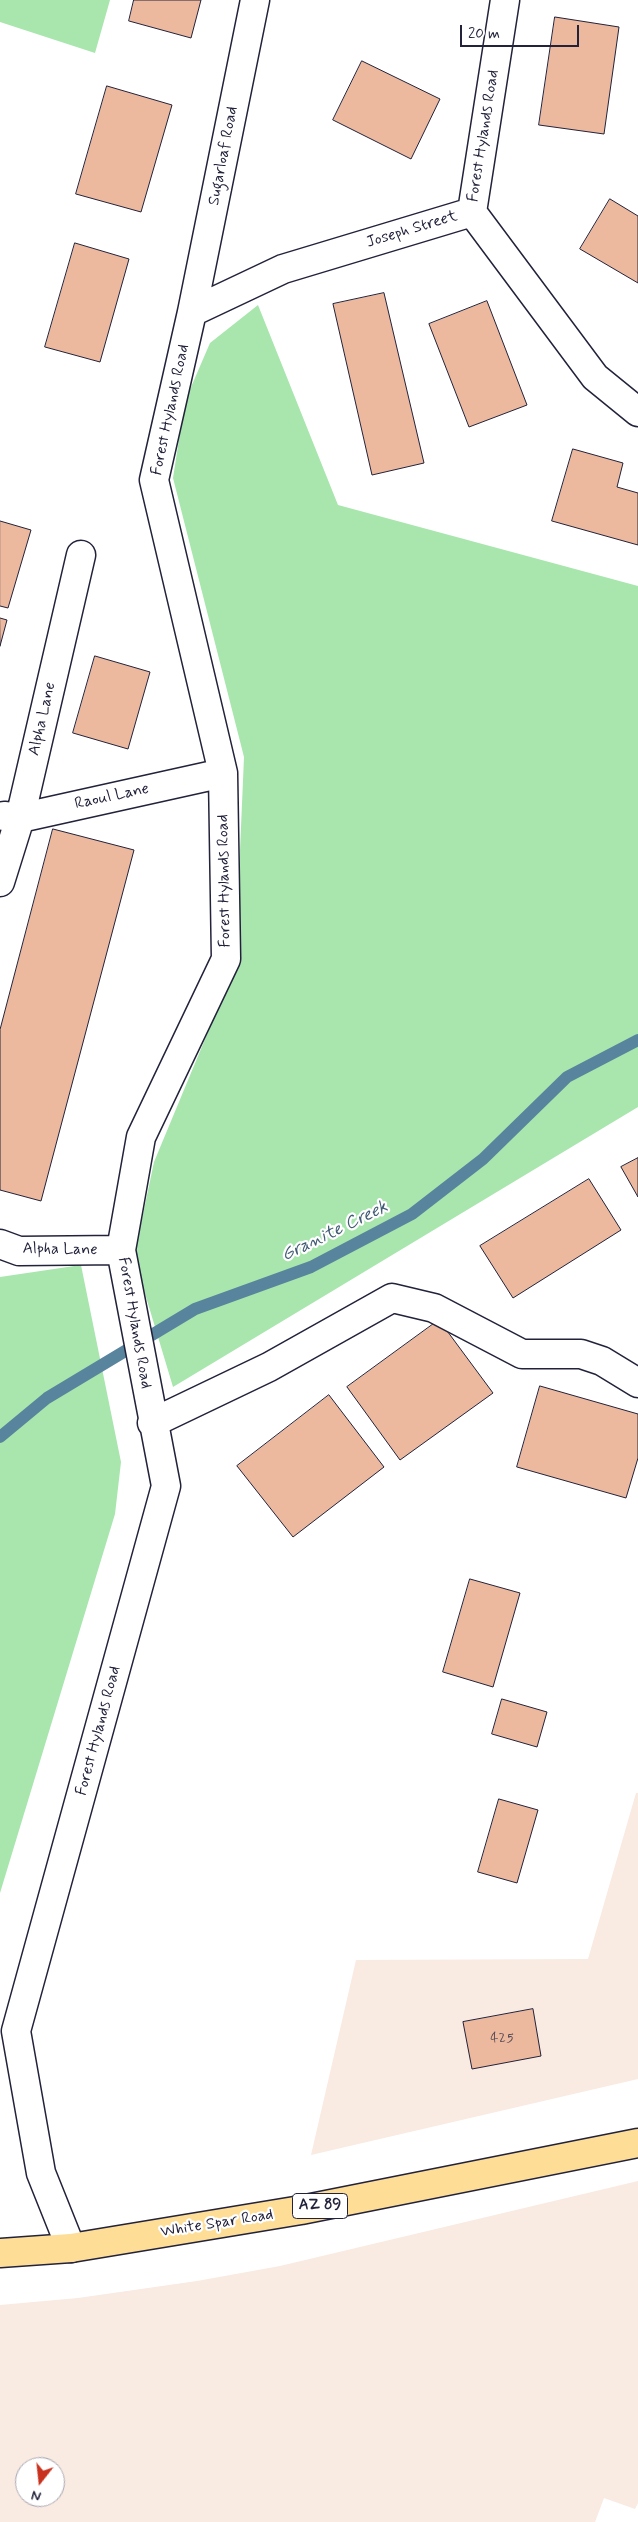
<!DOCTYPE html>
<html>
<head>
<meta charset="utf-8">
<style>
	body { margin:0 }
	#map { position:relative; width:638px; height:2522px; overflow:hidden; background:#fff; font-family:Mynerve,sans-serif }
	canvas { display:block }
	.north { position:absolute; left:15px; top:2457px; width:50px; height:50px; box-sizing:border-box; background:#fff; border:1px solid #a7a7b1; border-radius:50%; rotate:196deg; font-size:14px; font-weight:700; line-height:20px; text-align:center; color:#22223b }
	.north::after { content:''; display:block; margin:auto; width:18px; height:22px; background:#c8321e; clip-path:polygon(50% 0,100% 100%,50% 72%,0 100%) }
	.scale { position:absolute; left:460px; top:25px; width:119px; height:22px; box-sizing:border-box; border:2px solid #22223b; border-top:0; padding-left:6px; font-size:15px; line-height:18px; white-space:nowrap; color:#22223b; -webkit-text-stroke:4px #fff; paint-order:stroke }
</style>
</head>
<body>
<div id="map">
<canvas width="638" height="2522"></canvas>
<div class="north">N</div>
<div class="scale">20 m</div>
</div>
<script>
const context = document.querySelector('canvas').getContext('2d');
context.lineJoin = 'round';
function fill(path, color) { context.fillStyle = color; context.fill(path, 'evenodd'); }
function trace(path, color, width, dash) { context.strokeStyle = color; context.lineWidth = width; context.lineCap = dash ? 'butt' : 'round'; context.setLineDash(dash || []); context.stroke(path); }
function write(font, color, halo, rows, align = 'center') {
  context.font = font + ' Mynerve,sans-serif'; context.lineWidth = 4.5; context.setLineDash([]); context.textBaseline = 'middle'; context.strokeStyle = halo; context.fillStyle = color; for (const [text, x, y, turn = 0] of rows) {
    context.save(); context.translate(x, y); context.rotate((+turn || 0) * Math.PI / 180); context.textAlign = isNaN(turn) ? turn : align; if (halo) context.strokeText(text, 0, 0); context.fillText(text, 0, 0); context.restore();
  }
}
const built = new Path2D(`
	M636,1793H638V2079L311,2155L356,1960L588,1959Z
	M638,2181V2503L635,2509L604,2498L595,2522H0V2305L78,2298L197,2281L280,2266ZM25,2467H55V2497H25Z`);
const green = new Path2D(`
	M0,0H110L95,53L0,22Z
	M258,305L338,505L638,586V1107L173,1387L134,1257L154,1162L235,967L244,757L173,478L185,401L210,343Z
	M81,1265L121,1462L115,1514L0,1893V1277Z`);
const stream = new Path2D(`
	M0,1437L47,1398L195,1309L311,1267L412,1214L483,1159L567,1077L638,1040`);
const building = new Path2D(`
	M134,0H201L191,38L129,21Z
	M555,17L619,27L604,134L539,125Z
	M362,61L440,99L411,159L333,120Z
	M107,86L172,105L141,212L76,194Z
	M610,199L638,216V283L580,249Z
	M75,243L129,259L100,362L45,347Z
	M384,293L424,463L372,475L333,304Z
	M487,301L527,405L469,427L429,324Z
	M573,449L623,463L617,487L638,493V545L552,521Z
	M0,521L31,530L8,608L0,606Z
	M0,618L7,620L0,646Z
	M95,656L150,672L128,749L73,733Z
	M53,829L134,850L41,1201L0,1190V1030Z
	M638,1158V1197L621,1167Z
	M589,1179L621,1230L513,1298L480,1246Z
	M439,1320L493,1393L400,1460L347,1387Z
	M540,1386L638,1414V1458L626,1498L517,1467Z
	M329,1395L384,1467L293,1537L237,1466Z
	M470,1579L520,1593L493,1687L443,1672Z
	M502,1699L547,1712L537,1747L492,1734Z
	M499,1799L538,1810L517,1883L478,1872Z
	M533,2009L541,2056L472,2069L463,2022Z`);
const minor = new Path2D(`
	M472,212L505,0
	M192,312L283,269L472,212L595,377L638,412
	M4,816L20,818L223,773
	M0,882L20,818L81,555
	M0,1244L19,1251L121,1250
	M152,1423L269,1367L392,1298L434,1308L522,1354H581L602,1361L638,1383
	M71,2248L41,2173L16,2031L166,1486L121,1250L141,1137L226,959L223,773L154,480L192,312L255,0`);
const major = new Path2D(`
	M0,2253L71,2248L301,2210L638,2143`);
const numberNames = [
	["425",502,2039]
];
const shields = [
	[320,2206,55]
];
const shieldNames = [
	["AZ 89",320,2206]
];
const streetNames = [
	["Forest Hylands Road",484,136,-81],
	["Sugarloaf Road",224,156,-79],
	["Joseph Street",412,230,-17],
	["Forest Hylands Road",171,410,-78],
	["Alpha Lane",43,719,-77],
	["Raoul Lane",112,797,-12],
	["Forest Hylands Road",225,881,-91],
	["Alpha Lane",60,1250,1],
	["Forest Hylands Road",134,1323,80],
	["Forest Hylands Road",99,1731,-75],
	["White Spar Road",217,2224,-9]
];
const waterNames = [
	["Granite Creek",335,1232,-26]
];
fill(built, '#f9eae2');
fill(green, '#a8e6ae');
trace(stream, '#59849d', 12);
fill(building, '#ecb99e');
trace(building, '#22223b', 1);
trace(minor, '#22223b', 31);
trace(major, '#22223b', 31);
trace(minor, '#fff', 28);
trace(major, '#fedd96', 28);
write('14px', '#544854', null, numberNames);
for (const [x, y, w] of shields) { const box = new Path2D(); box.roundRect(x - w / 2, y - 12.5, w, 25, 4); context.fillStyle = '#fff'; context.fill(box); trace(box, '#22223b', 1); }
write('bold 15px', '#22223b', null, shieldNames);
write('16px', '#22223b', '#fff', streetNames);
write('italic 18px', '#425b74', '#fff', waterNames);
</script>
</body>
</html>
